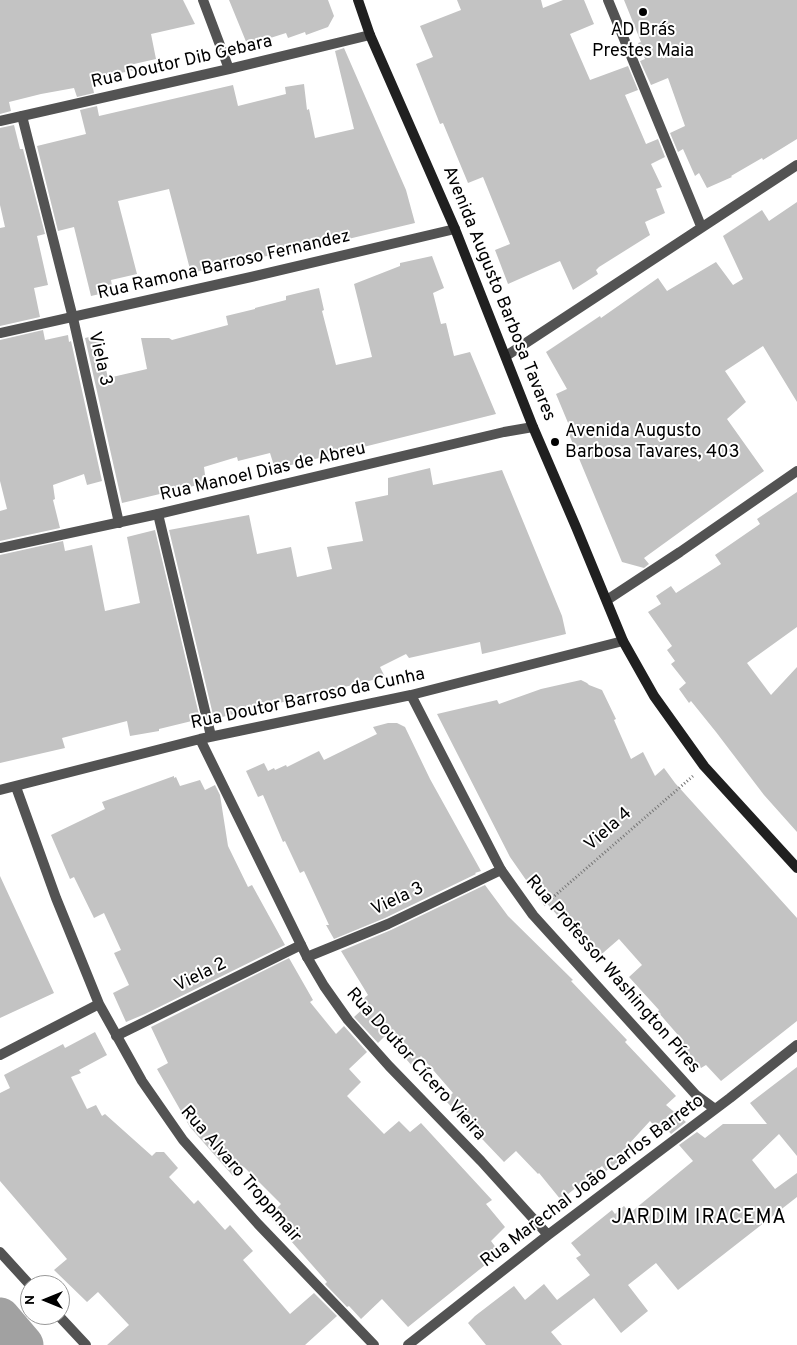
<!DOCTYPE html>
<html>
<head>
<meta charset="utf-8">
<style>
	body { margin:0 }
	#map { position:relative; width:797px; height:1345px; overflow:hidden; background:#fff; font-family:Overpass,sans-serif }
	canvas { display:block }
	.north { position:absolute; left:20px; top:1275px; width:50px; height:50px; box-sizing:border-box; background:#fff; border:1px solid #999; border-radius:50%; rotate:270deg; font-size:14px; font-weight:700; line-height:20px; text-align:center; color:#000 }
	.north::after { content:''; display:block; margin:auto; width:18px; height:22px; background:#000; clip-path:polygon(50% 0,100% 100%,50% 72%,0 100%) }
</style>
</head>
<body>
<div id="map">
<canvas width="797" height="1345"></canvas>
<div class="north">N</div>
</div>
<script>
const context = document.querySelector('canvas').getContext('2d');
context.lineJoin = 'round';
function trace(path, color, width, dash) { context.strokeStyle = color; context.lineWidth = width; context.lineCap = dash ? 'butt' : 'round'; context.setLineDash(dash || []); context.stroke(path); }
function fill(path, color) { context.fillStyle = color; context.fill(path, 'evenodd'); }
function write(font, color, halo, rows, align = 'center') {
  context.font = font + ' Overpass,sans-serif'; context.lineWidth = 4; context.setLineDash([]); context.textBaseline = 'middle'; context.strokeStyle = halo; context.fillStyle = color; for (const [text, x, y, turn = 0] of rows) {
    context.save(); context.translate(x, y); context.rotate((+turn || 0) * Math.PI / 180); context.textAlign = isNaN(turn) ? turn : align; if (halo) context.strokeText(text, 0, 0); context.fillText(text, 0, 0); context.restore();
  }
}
const river = new Path2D(`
	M0,1318L23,1345`);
const building = new Path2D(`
	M0,0H183L195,24L151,34L156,59L134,64L135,70L91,79L94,93L77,97L74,88L41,94L9,102L11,111L0,114Z
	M229,0H328L334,16L328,27L306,35L305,32L288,38L286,33L264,40L263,37L247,44Z
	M457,0H541L543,8L563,0H584L594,24L570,34L590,80L628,66L638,90L625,95L646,144L658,139L665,157L651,164L662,187L656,189L665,213L645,222L650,235L599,267L596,270L598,274L573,290L560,261L508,284L495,250L510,244L483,177L468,183L443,123L440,124L416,64L433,57L420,26L461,10Z
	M624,0H797V139L763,160L762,158L731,176L732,177L707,188L699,173L695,176L683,149L678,152L670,133L685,126L668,78L651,85L640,61L645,59L638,43L641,42Z
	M344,48L406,190L415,223L298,251V249L191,273L169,189L118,201L137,274L111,280L113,291L91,296L74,227L58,231L37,146L86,134L80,110L97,106L99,116L233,85L238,106L286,94L285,87L304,84L307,110L309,109L315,138L354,129L335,51Z
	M14,125L20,149H23L45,234L37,236L48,285L34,288L40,317L0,326V228L5,227L0,205V128Z
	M797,202V402L763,346L725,371L746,402L727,419L764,471L644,558L649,564L644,568L622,562L568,432L571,430L556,394L567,389L546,352L600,316L601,318L658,278L667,291L716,262L733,285L743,279L723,236L762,210L769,221Z
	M432,256L444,288L433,293L441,324L446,323L454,356L470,352L496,414L275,469L270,453L238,461L237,457L204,467L206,483L122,503L85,338L98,335L108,378L147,369L141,338H169L172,340L228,325L226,316L255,309V308L286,300V296L319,288L324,310L322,311L336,365L372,357L354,284L400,266V263Z
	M43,330L45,340L68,335L69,342L71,341L102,481L87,485L84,474L53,485L55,499L53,500L60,528L0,541V511L7,509L0,481V340Z
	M430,468L433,485L502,470L562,616L566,634L482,654L480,642L409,658L406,654L380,667L385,677L214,719L169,530L249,515L257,554L291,547L297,577L332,569L327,547L363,541L355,502L388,495V478Z
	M797,492V627L747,663L771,695L797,667V832L764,795L716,732L691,701L689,703L679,689L686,683L671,664L675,661L667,650L672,646L648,612L661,604L656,596L671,586L676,593L721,564L715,555L760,524L757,519Z
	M155,530L200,719L159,729V731L130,736L127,721L62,738L65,748L0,763V555L63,541L65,551L92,545L105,611L140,603L127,537Z
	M581,680L587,683L589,685L602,690L616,719L614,720L631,759L643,752L655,776L664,768L675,783L797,918V1021L721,1081L706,1065L701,1068L674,1039L678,1035L658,1012L659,1010L629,977L642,965L619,939L596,959L542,898L540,900L510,857L437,714L497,700L499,704L541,689Z
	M388,723H397L405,727L430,779L481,871L475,873L476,874L385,918L334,939L326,925H329L304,871L300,873L285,841L283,842L263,795L258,797L246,771L264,763L268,771L274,768L275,770L286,765L287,767L319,751L324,760L377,734L373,727Z
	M174,776V778L176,777L180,786L200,780L205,790L215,785L220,795L228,846L248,887L252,885L285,945L145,1014L126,1022L113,993L129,985L114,953L121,950L104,913L94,918L74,877L70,879L51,835L105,809L102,802Z
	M0,876L54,993L0,1018Z
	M485,885L508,916L573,980L571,981L627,1040L625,1042L676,1096L666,1105L686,1122L671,1134L664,1126L658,1130L650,1121L628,1145V1154L606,1171L602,1166L561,1200L539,1173L538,1174L516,1151L504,1162L445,1100L453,1093L421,1056L412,1066L386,1035L378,1043L354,1017L366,1006L362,1000L368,995L341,951L391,930Z
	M289,958L313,1000L310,1002L336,1034L344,1026L367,1052L349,1069L361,1082L347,1096L384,1134L399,1121L410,1132L421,1123L492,1200L486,1204L505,1227L491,1241L500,1253L408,1327L382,1299L361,1319L349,1306L347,1307L325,1284L327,1282L269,1216L281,1204L244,1167L233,1176L190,1127L157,1069L168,1063L151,1027Z
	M95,1032L107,1055L79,1070L81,1073L71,1077L87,1109L96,1105L102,1116L105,1114L152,1156L156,1152H164L178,1168L169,1177L194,1204L198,1200L225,1230L230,1225L253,1251L243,1260L290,1314L314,1293L337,1316L305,1345H107L129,1325L98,1292L87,1302L54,1270L67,1259L0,1181V1093L10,1088L4,1075L63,1044L65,1048Z
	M797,1067V1156L779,1134L752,1160L775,1189L797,1173V1197L678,1290L656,1263L628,1285L648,1311L621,1333L594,1298L551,1332L562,1345H486L468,1323L475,1316L514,1286L525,1300L544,1284L557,1300L590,1275L576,1258L581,1255L571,1243L612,1210L615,1214L624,1206L630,1213L693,1161L679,1145L697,1132L705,1138L723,1124H767L750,1103Z`);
const path = new Path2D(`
	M544,905L693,776`);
const lane = new Path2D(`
	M22,116L73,318L119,523
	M158,514L211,736
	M307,957L388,924L501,870
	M116,1036L301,945`);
const street = new Path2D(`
	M203,0L229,69
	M608,0L701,226
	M0,121L229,69L370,35
	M0,333L251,277L455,229
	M506,356L797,165
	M0,548L158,514L504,432L533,427
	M607,600L680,552L797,471
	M411,695L501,870L533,915L696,1095L715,1109
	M200,739L307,957L324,986L348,1020L389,1066L481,1161L548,1235
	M16,787L56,898L99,1004L142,1081L183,1140L258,1224L374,1345
	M0,790L200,739L411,695L623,641
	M0,1055L99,1004
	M0,1252L30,1285
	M58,1315L86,1345
	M408,1345L548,1235L730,1098L797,1045`);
const secondary = new Path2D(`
	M358,0L370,35L455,229L533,427L576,527L623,641L654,696L704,766L797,868`);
const markers = [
	[643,12,5,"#000"],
	[555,442,5,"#000"]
];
const poiNames = [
	["AD Brás",643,31],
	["Prestes Maia",643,52],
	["Avenida Augusto",565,432,"left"],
	["Barbosa Tavares, 403",565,453,"left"]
];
const streetNames = [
	["Rua Doutor Dib Gebara",182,63,-13],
	["Rua Ramona Barroso Fernandez",224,266,-13],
	["Avenida Augusto Barbosa Tavares",498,294,68],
	["Viela 3",99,359,77],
	["Rua Manoel Dias de Abreu",263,473,-13],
	["Rua Doutor Barroso da Cunha",308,700,-12],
	["Viela 4",609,830,-41],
	["Viela 3",398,900,-25],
	["Rua Professor Washington Píres",612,975,49],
	["Viela 2",201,976,-26],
	["Rua Doutor Cícero Vieira",415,1065,48],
	["Rua Alvaro Troppmair",240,1175,49],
	["Rua Marechal João Carlos Barreto",593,1182,-37]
];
const quarterNames = [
	["JARDIM IRACEMA",699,1219]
];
trace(river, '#a1a1a1', 41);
fill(building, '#c3c3c3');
trace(path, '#757575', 3, [1, 2.5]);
trace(lane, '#535353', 10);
trace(street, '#535353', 10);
trace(secondary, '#202020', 10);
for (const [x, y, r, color] of markers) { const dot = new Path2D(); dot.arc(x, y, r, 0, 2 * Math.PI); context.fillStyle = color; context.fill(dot); trace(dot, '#fff', 2); }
write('18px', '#000', '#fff', poiNames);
write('18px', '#000', '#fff', streetNames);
context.letterSpacing = '1px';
write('20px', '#000', '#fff', quarterNames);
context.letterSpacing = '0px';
</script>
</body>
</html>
